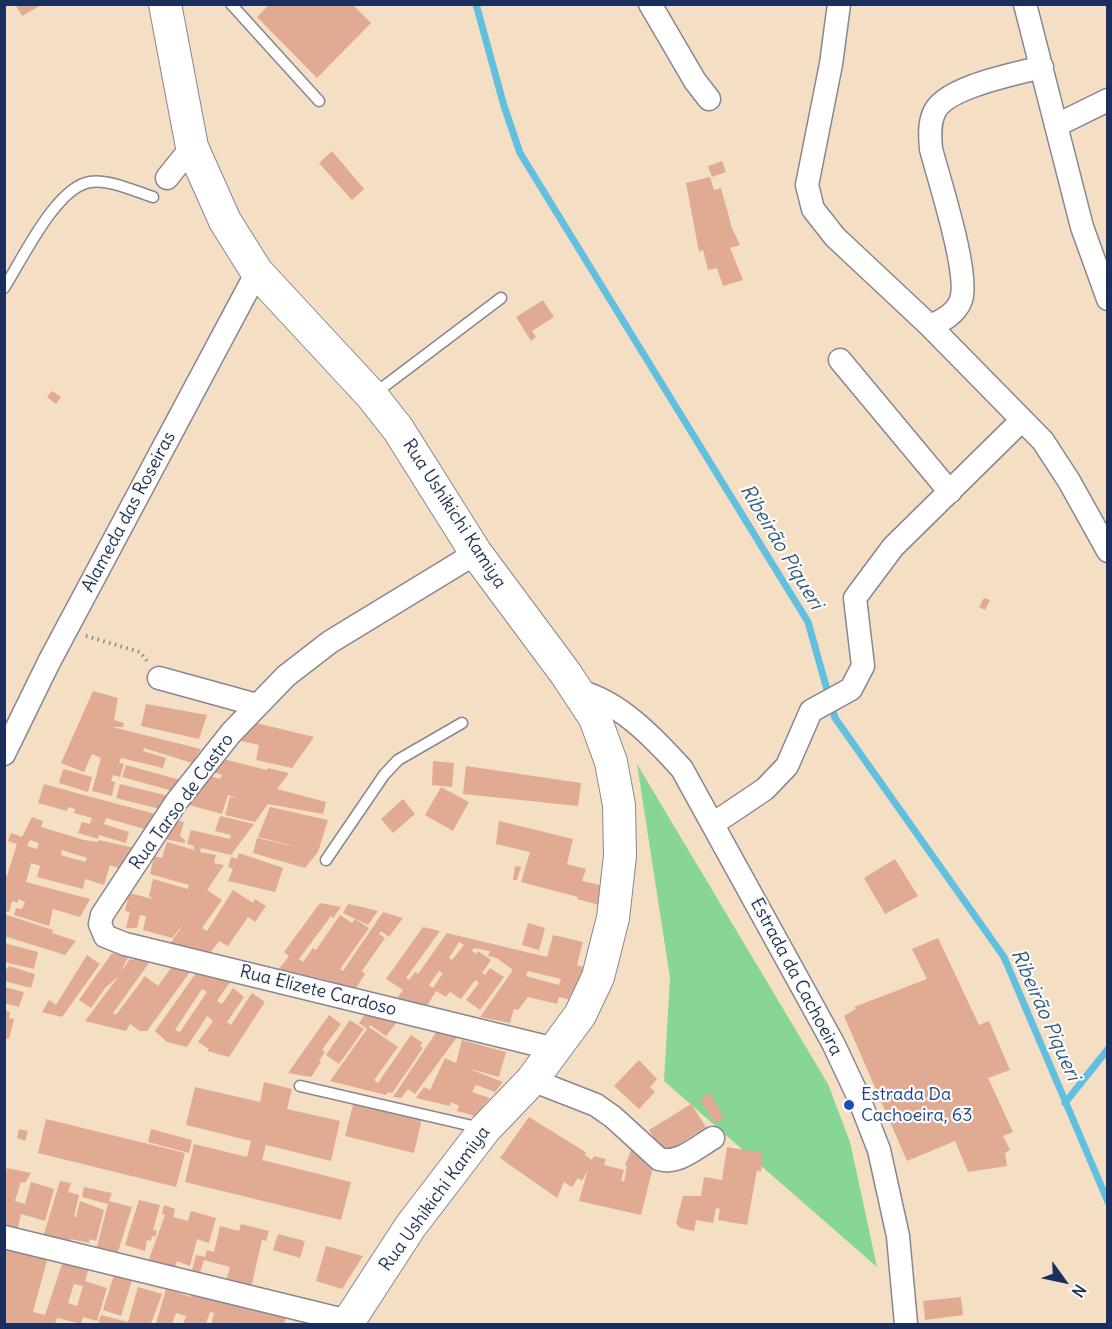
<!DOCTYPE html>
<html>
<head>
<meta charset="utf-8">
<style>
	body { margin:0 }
	#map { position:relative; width:1112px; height:1329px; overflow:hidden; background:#f5dfc4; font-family:Delius,sans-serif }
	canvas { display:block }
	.frame { position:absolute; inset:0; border:6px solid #1b2f5e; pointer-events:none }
	.north { position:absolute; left:1034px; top:1251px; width:60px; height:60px; -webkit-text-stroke:4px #fdfcf7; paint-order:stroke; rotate:123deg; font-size:16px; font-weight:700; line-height:24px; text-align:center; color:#1b2f5e }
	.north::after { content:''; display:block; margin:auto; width:21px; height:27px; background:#1b2f5e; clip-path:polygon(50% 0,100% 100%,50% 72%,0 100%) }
</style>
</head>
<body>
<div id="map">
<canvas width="1112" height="1329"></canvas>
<div class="frame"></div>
<div class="north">N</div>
</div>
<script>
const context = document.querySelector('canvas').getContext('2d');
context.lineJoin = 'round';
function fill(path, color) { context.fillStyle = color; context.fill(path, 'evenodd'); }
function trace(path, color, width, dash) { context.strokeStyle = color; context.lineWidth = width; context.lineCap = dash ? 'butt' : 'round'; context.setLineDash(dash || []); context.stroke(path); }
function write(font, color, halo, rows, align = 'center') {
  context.font = font + ' Delius,sans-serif'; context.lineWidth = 4.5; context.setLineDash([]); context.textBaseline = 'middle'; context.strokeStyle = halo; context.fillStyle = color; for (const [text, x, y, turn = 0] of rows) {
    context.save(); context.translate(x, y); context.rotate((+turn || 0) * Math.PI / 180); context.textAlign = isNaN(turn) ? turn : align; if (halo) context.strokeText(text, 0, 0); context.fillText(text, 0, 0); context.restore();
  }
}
const green = new Path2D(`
	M637,764L828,1084L850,1142L877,1267L664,1081L670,978Z`);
const stream = new Path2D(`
	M476,4L504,106L520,153L808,622L835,718L1004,957L1108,1202
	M1065,1103L1108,1049`);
const building = new Path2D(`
	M15,4H43L22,16Z
	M269,5H353L371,23L317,78L257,17Z
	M332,151L364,189L352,200L319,163Z
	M722,161L726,172L712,177L708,166Z
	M710,177L714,190L721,188L732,228L740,245L730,248L743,280L723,286L717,268L708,270L703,250L699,252L686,183Z
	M543,300L554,317L532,331L536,337L531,341L516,317Z
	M52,391L61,397L56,404L47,397Z
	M984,598L990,600L985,610L979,607Z
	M93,691L118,698L114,720L124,723L123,727H112L201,749L192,763L144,748L143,751L166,758L163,768L121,758L119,763L124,764L120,777L113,775L111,781L115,782L112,796L92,791L101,758L92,754L84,772L61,763Z
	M146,704L207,715L199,739L141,726Z
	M252,722L314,737L292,768L256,760L259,745L241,741Z
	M223,759L267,770L268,768L289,773L277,789L326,802L323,814L268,804L255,822L225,815L230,797L237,798L228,795L222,814L189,805L210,776L220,779L222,775L213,772Z
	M433,761L454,763L452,787L432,785Z
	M126,765L180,780L173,791L122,777Z
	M466,766L581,783L578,806L463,794Z
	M63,769L92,777L88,792L59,783Z
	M44,784L91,797L159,815L148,830L106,818L104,824L129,832L126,843L99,835L98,839L78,833L82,822L90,824L92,818L74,813L75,809L68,807L67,811L38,803Z
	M120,784L169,796L160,809L116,798Z
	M441,787L469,802L453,831L425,815Z
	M403,799L415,814L393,833L381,819Z
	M270,807L328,820L318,852L305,868L253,853L257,838L302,848L258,837Z
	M220,816L254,824L231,855L201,848L200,852L216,855L214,863L224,865L207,890L222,900L202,928L207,931L233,890L253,903L255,899L266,906L255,922L248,917L228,946L219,941L211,952L170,944L183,925L172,938L143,930L146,916L140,915L137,928H126L130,912L125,911L129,893L153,899L149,896L153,879L188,889L189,885L150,874L154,856L162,858L167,842L194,850V846L187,844L191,830L230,839L231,835L215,831Z
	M32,817L43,821L41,827L84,840L98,842L99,840L134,848L121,869L110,865L104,885L85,879L83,889L37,877L40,866L31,863L26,882L90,899L80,917L53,909L49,926L14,915L16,908L22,909L25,902L18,899V903L12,901L9,912L4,911V876H7L17,844L8,841L11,833L22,837ZM30,840L39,843L37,849L27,846ZM62,850L87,858L85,862L61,855Z
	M177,821L184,822L180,836L186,841L184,843L164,839Z
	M499,821L573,839L567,864L586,869L582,881L604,886L599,905L577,899L578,897L521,882L530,852L496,844Z
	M239,853L283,868L275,892L228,881L233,869L228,867L231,857L237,859Z
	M895,859L918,896L885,914L864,878Z
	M515,866L521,867L517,880H513Z
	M320,903L341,907L333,918L331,916L299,959L303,962L313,948L316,950L340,915L352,923L355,919L369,928L340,969L343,971L383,912L403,918L389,937L381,931L379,934L385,938L362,971L365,974L354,991L333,985L335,982L279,969L289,956L284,952Z
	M348,904L362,907L378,911L368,925L343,913Z
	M4,914L53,930L52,933L76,941L65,955L4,936Z
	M528,923L545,928L539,950L522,945Z
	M423,927L440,931L406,978L409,980L415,972L418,974L447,933L547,957L553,935L583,942L577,965L584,967L578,989L571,1000L559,997L557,1004L528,997L518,1010L514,1009L510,1023L480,1017L513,970L497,958L488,956L490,951L474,948L472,951L476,954L478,951L491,960L482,973L485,975L490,968L504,977L480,1010L466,1000L479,983L475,980L461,999L450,992L446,997L436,991L427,1006L397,998L403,990L386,979ZM459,942L464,945L452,960L449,958ZM439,971L443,973L433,988L429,985ZM528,971L561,979L559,985L526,976Z
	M938,938L979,1025L989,1021L1010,1070L988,1078L1013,1132L1003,1136L1010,1150L1005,1153L1007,1166L968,1172L955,1141L907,1161L844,1016L856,1009L854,1007L927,979L912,949Z
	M4,943L38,952L34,969L4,962Z
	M112,953L128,957L121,972L130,959L133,960L135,957L149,963L113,1013L116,1015L145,976L158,986L171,968L190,972L147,1031H140L130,1024L126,1031L85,1021L118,977L105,988L91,1008L79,1000Z
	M87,955L100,964L62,1017L42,1012L49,1000L56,1005Z
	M9,966L35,974L31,988L4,981V972Z
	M196,973L230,982L217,1001L222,1004L233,988L244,997L227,1022L231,1025L252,993L265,1002L229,1057L207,1051L209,1049L198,1042L213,1021L207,1016L187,1047L167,1042L155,1031ZM202,989L207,992L180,1032L175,1030Z
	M4,987L24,992L19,1007L4,1003Z
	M4,1010L10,1012L9,1018L14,1019L9,1039L4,1038Z
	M365,1014L397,1022L386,1036L370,1025L369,1027L398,1047L374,1080L378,1083L411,1035L423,1043L420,1046L423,1048L392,1093L388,1092L386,1095L330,1081L367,1029L359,1023Z
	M329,1015L341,1024L322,1050L325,1052L319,1061L321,1062L311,1077L288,1073Z
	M350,1020L364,1029L339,1064L326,1055Z
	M437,1031L458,1036L415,1094L408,1089L401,1098L393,1097Z
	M462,1040L506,1052L499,1077L467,1068L503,1082L495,1092L476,1085L472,1092L490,1098L475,1116L457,1111L459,1106L451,1102L450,1106L416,1098L424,1087L430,1090L445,1058L456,1063Z
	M639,1060L657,1079L650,1087L655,1092L639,1109L614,1086Z
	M264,1082L292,1089L287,1109L340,1121L331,1161L266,1145L262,1160L351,1182L341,1220L185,1182L194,1144L247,1157L251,1141L186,1125L195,1087L260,1102Z
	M710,1093L724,1118L715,1123L700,1099Z
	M354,1101L422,1118L414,1153L345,1136Z
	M691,1104L706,1127L664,1154L649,1130Z
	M529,1117L587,1153L584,1154L592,1160L594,1156L606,1159L604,1165L624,1170L621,1180L624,1182L627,1166H625L631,1150L654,1163L641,1215L579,1201L588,1169L582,1181L578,1178L572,1187L564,1182L557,1198L500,1158Z
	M46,1119L185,1153L176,1187L38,1153Z
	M19,1129L28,1131L25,1141L17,1138Z
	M151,1129L192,1140L189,1153L148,1142Z
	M727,1147L763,1153L761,1172L757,1170L747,1225L718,1220L720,1209L716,1208L713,1223L696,1220L694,1231L680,1228L676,1223L683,1196H701L704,1177L722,1180Z
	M7,1168L31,1173L25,1183L21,1182L15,1201L25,1204L31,1182L54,1189L45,1221L21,1214L17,1231L4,1227V1178Z
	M60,1181L71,1183L68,1192L79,1195L74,1217H76L80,1201L104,1210L96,1241L90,1239L89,1243L71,1239L69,1245L43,1237Z
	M84,1187L112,1193L109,1201L132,1207L117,1255L96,1250L108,1204L82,1197Z
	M139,1200L160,1205L153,1230L157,1231L155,1237L152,1236L151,1241L147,1240L145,1251L125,1245Z
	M164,1205L175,1209L173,1217L188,1221L191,1211L216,1218L209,1243L197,1239L190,1266L177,1261L174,1270L148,1262L165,1215L162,1214Z
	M241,1224L269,1231L266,1241L262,1240L251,1288L226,1281L230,1267L204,1260L199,1276L187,1273L188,1269L192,1270L196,1255L205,1257L207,1250L214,1252L220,1226L239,1231Z
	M278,1234L305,1241L300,1258L273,1250Z
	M5,1244L48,1257L33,1312L45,1315L63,1261L89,1267L85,1281L107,1288L97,1321L83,1317L81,1324L57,1318L55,1324H5ZM74,1284L83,1286L77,1306L68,1303Z
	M326,1246L363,1256L342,1289L316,1281Z
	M114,1275L132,1280L121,1316L103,1310Z
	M138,1287L162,1294L151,1324H98L101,1315L128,1322Z
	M166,1289L191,1297L193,1291L287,1315L284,1324H239L234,1322L233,1324H211L214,1313L210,1312L206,1324H183L186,1316L176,1313L172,1324H156Z
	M961,1297L963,1315L925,1320L923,1301Z`);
const path = new Path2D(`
	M86,636L140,652L147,661`);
const service = new Path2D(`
	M231,4L319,101
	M4,288C22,260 56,187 90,182C109,179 134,191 153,197
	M374,394L501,298
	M326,860L384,775L398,760L462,723
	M300,1086L481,1128`);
const minor = new Path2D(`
	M650,4L695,81L709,99
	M839,4L831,64L807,185L813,209L835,237L930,326
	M1025,4L1082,227L1108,299
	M1042,67C1016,74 944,87 934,113C929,124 930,137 931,149C939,180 970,274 961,300C956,314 942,321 930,326L1043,441L1069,481L1108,551
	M1057,125L1108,100
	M167,178L192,147
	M840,360L950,492
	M476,553L330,642L286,676L231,733L177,801L102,915L100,924L105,936L125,944L555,1049
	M159,678L257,705
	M578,691C619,701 654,738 682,769L833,1043L858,1096L879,1150L898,1236L906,1324
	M4,754L49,662L257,272
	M713,824L765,789L787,766L811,711L851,689L863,666L855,598L893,547L1022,420
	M532,1080L596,1105L613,1117L659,1159C678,1165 697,1147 713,1138
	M4,1237L348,1321`);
const secondary = new Path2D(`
	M165,4L192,147L225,221L257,272L372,396L398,429L476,553L566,674L595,718L611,762L619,805L620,856L613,918L598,977L580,1015L532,1080L485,1129L410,1227L347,1324`);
const markers = [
	[849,1105,6,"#1a4fb4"]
];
const streetNames = [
	["Alameda das Roseiras",129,512,-62],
	["Rua Ushikichi Kamiya",454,514,57],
	["Rua Tarso de Castro",182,802,-54],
	["Estrada da Cachoeira",796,977,62],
	["Rua Elizete Cardoso",318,991,14],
	["Rua Ushikichi Kamiya",435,1199,-54]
];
const transitNames = [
	["Estrada Da",861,1095],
	["Cachoeira, 63",861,1116]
];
const waterNames = [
	["Ribeirão Piqueri",781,547,59],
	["Ribeirão Piqueri",1045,1015,66]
];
fill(green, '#88d694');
trace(stream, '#61bfe0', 7);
fill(building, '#e1aa92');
trace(service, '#888791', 13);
trace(minor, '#888791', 25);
trace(secondary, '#888791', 34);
trace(path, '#888791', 4, [1.5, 4.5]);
trace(service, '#fff', 10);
trace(minor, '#fff', 22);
trace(secondary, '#fff', 32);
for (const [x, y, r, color] of markers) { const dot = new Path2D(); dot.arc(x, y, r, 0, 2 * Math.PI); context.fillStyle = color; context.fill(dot); trace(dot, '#fdfcf7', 2); }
write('18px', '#1b2f5e', '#fdfcf7', streetNames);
write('18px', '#164399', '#fdfcf7', transitNames, 'left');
write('italic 20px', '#305a85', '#fdfcf7', waterNames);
</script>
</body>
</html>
